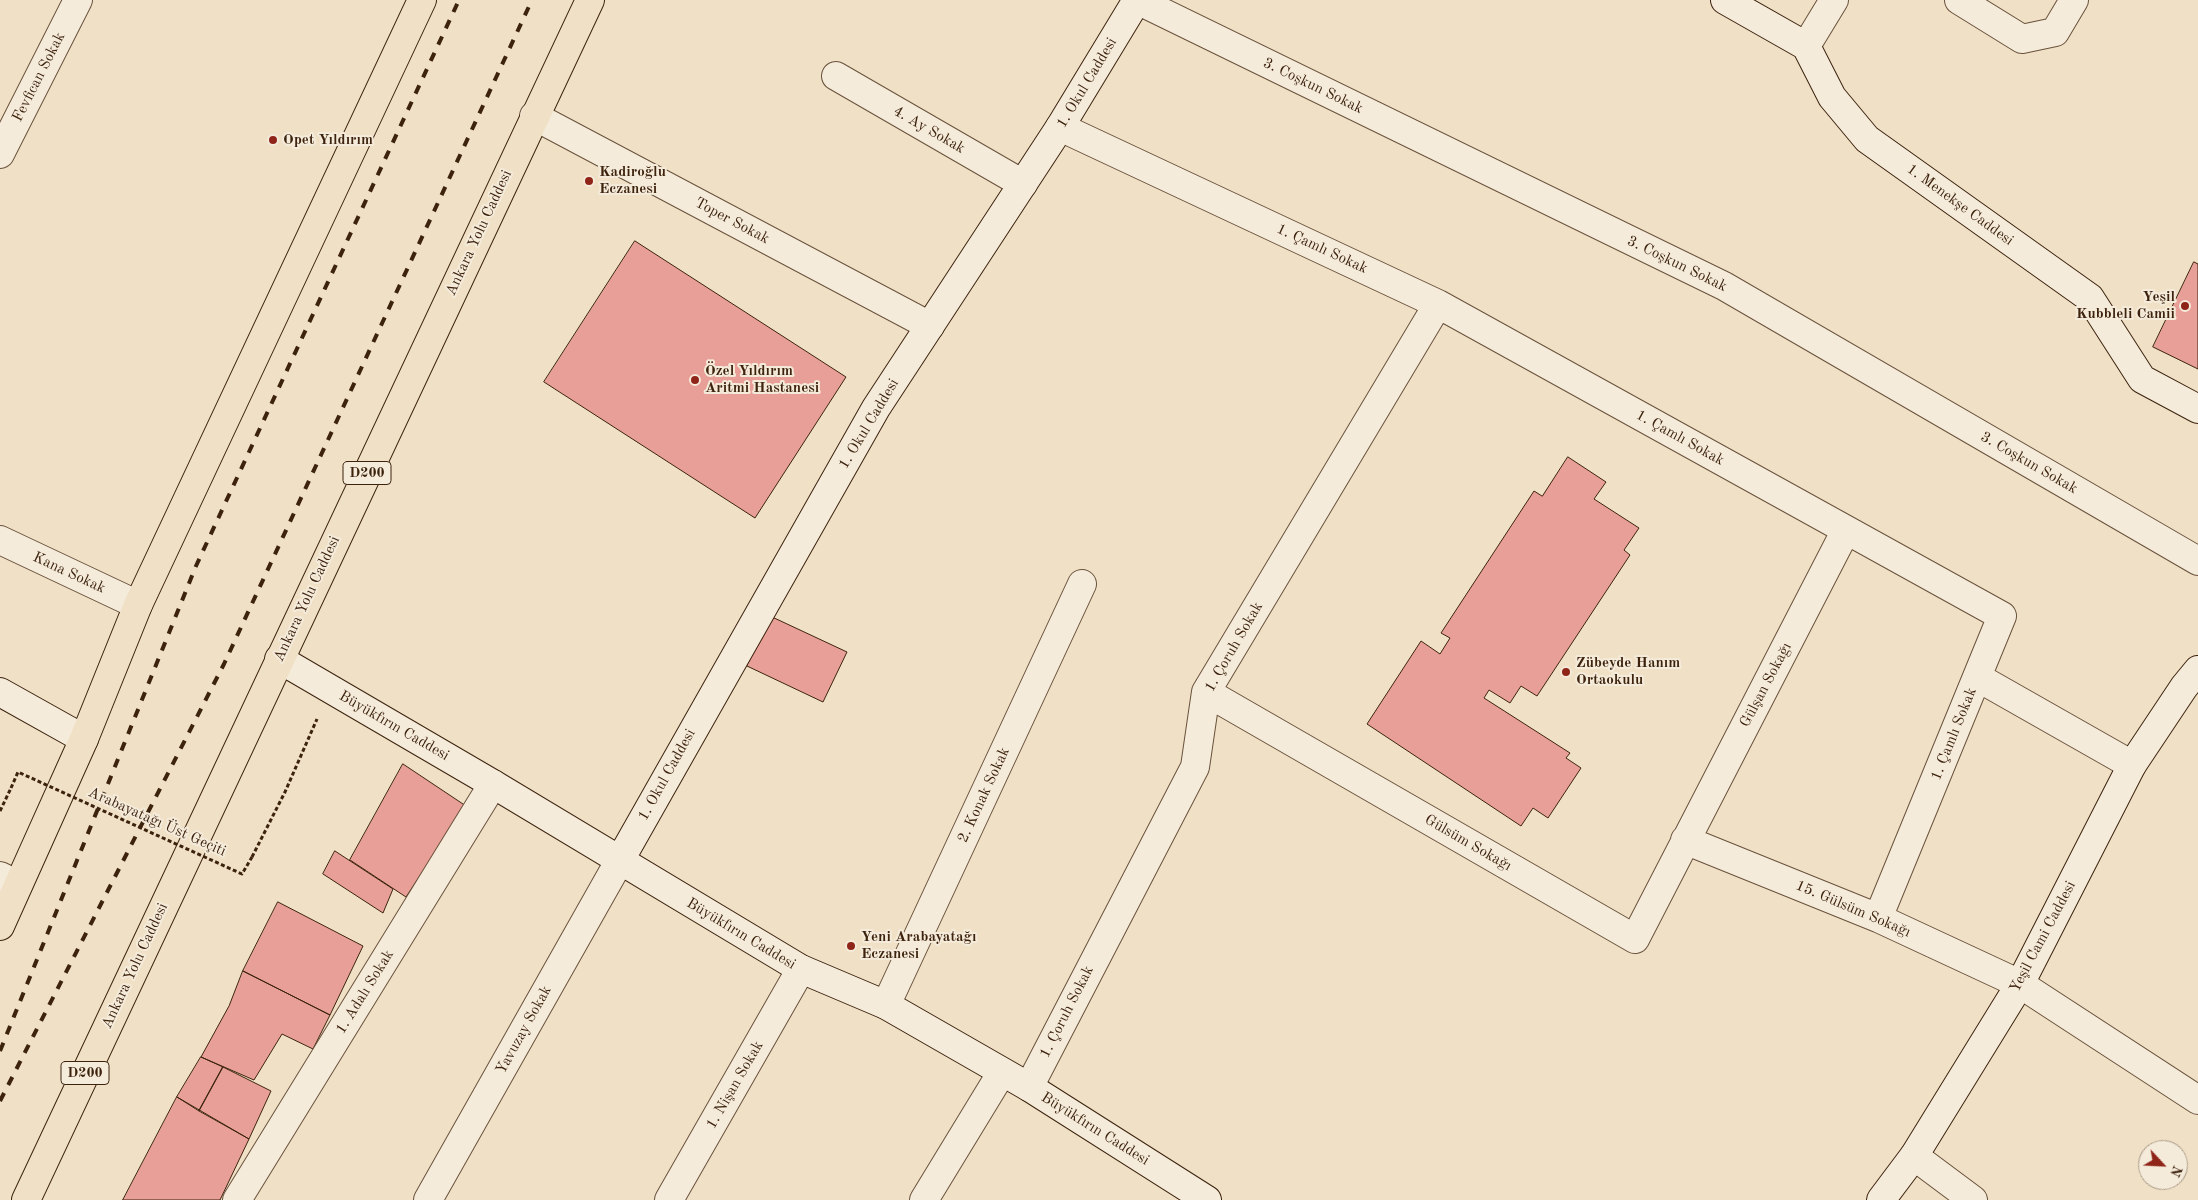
<!DOCTYPE html>
<html>
<head>
<meta charset="utf-8">
<style>
	body { margin:0 }
	#map { position:relative; width:2198px; height:1200px; overflow:hidden; background:#efe0c6; font-family:"Old Standard TT",serif }
	canvas { display:block }
	.north { position:absolute; left:2138px; top:1140px; width:50px; height:50px; box-sizing:border-box; background:#f5ebda; border:1px solid #ab9b88; border-radius:50%; rotate:115deg; font-size:14px; font-weight:700; line-height:20px; text-align:center; color:#3d230e }
	.north::after { content:''; display:block; margin:auto; width:18px; height:22px; background:#8f2418; clip-path:polygon(50% 0,100% 100%,50% 72%,0 100%) }
</style>
</head>
<body>
<div id="map">
<canvas width="2198" height="1200"></canvas>
<div class="north">N</div>
</div>
<script>
const context = document.querySelector('canvas').getContext('2d');
context.lineJoin = 'round';
function fill(path, color) { context.fillStyle = color; context.fill(path, 'evenodd'); }
function trace(path, color, width, dash) { context.strokeStyle = color; context.lineWidth = width; context.lineCap = dash ? 'butt' : 'round'; context.setLineDash(dash || []); context.stroke(path); }
function write(font, color, halo, rows, align = 'center') {
  context.font = font + ' "Old Standard TT",serif'; context.lineWidth = 4; context.setLineDash([]); context.textBaseline = 'middle'; context.strokeStyle = halo; context.fillStyle = color; for (const [text, x, y, turn = 0] of rows) {
    context.save(); context.translate(x, y); context.rotate((+turn || 0) * Math.PI / 180); context.textAlign = isNaN(turn) ? turn : align; if (halo) context.strokeText(text, 0, 0); context.fillText(text, 0, 0); context.restore();
  }
}
const building = new Path2D(`
	M635,241L846,377L755,518L544,382Z
	M2194,262L2198,264V369L2153,347Z
	M1568,457L1606,482L1594,499L1639,528L1624,550L1630,555L1537,696L1521,686L1510,703L1489,690L1484,698L1570,753L1566,758L1581,768L1548,818L1533,808L1521,826L1367,724L1421,641L1440,654L1450,638L1441,633L1534,491L1542,496Z
	M770,616L847,652L823,702L747,666Z
	M403,764L466,806L406,897L350,860Z
	M335,851L393,889L383,913L323,874Z
	M278,902L363,946L330,1015L243,971Z
	M243,971L330,1015L313,1049L282,1034L254,1080L201,1057L229,1006Z
	M201,1057L223,1067L199,1111L177,1097Z
	M223,1067L271,1091L249,1139L199,1111Z
	M177,1097L249,1139L220,1200H123Z`);
const path = new Path2D(`
	M0,811L11,788
	M252,857L285,792L317,719`);
const minor = new Path2D(`
	M1137,0L1724,286L2198,561
	M1959,0L2022,39L2055,32L2074,0
	M1806,46L1834,0
	M836,76L1023,184
	M534,116L930,326
	M1060,127L1438,304L2002,616L1878,918
	M0,154L78,0
	M0,540L138,605
	M1977,677L2132,765
	M1206,692L1635,939L1846,530
	M1685,840L1878,918L2020,984L2198,1100
	M0,876L18,885
	M886,1005L1082,584
	M1029,1087L1195,767L1206,692L1438,304
	M1914,1156L1973,1200
	M237,1200L493,784
	M428,1200L620,860
	M669,1200L801,969
	M924,1200L1002,1072`);
const secondary = new Path2D(`
	M1725,0L1806,46L1832,97L1867,139L2090,298L2142,379L2198,409
	M279,659L493,784L801,969L886,1005L1029,1087L1207,1200
	M0,692L84,739
	M620,860L876,408L1060,127L1137,0
	M1881,1200L1914,1156L2020,984L2132,765L2184,687L2198,670`);
const trunk = new Path2D(`
	M0,926L84,739L138,605L422,0
	M26,1200L590,0`);
const rail = new Path2D(`
	M0,1051L196,566L459,0
	M0,1101L224,664L532,0`);
const pathBridge = new Path2D(`
	M11,788L18,772L242,874L252,857`);
const markers = [
	[273,140,5,"#8f2418"],
	[589,181,5,"#8f2418"],
	[2185,306,5,"#8f2418"],
	[695,380,5,"#8f2418"],
	[1566,672,5,"#8f2418"],
	[851,946,5,"#8f2418"]
];
const shields = [
	[367,473,48],
	[85,1073,48]
];
const shieldNames = [
	["D200",367,473],
	["D200",85,1073]
];
const streetNames = [
	["Fevfican Sokak",39,77,-63],
	["1. Okul Caddesi",1087,83,-59],
	["3. Coşkun Sokak",1313,86,26],
	["4. Ay Sokak",929,130,30],
	["1. Menekşe Caddesi",1960,205,36],
	["Toper Sokak",732,221,28],
	["Ankara Yolu Caddesi",479,233,-65],
	["1. Çamlı Sokak",1322,249,25],
	["3. Coşkun Sokak",1677,264,26],
	["1. Okul Caddesi",869,424,-59],
	["1. Çamlı Sokak",1680,438,29],
	["3. Coşkun Sokak",2029,463,30],
	["Kana Sokak",69,573,25],
	["Ankara Yolu Caddesi",307,599,-65],
	["1. Çoruh Sokak",1234,647,-60],
	["Gülşan Sokağı",1766,685,-62],
	["Büyükfırın Caddesi",394,726,30],
	["1. Çamlı Sokak",1954,734,-68],
	["1. Okul Caddesi",667,775,-61],
	["2. Konak Sokak",984,795,-65],
	["Arabayatağı Üst Geçiti",157,822,24],
	["Gülsüm Sokağı",1468,843,30],
	["15. Gülsüm Sokağı",1853,909,23],
	["Büyükfırın Caddesi",741,934,31],
	["Yeşil Cami Caddesi",2043,937,-62],
	["Ankara Yolu Caddesi",135,966,-65],
	["1. Adalı Sokak",365,992,-58],
	["1. Çoruh Sokak",1067,1012,-63],
	["Yavuzay Sokak",524,1030,-61],
	["1. Nişan Sokak",735,1085,-60],
	["Büyükfırın Caddesi",1095,1129,32]
];
const poiNames = [
	["Opet Yıldırım",283,140],
	["Kadiroğlu",599,172],
	["Eczanesi",599,189],
	["Yeşil",2175,297,"right"],
	["Kubbleli Camii",2175,314,"right"],
	["Özel Yıldırım",705,371],
	["Aritmi Hastanesi",705,388],
	["Zübeyde Hanım",1576,663],
	["Ortaokulu",1576,680],
	["Yeni Arabayatağı",861,937],
	["Eczanesi",861,954]
];
fill(building, '#e89f97');
trace(building, '#3d230e', 1);
trace(minor, '#6a523c', 30);
trace(secondary, '#3d230e', 30);
trace(trunk, '#3d230e', 30);
trace(path, '#3d230e', 3, [4, 2.5]);
trace(minor, '#f5ebda', 28);
trace(secondary, '#f5ebda', 28);
trace(trunk, '#efe0c6', 28);
trace(rail, '#3d230e', 4, [9, 9]);
trace(pathBridge, '#3d230e', 3, [4, 2.5]);
for (const [x, y, r, color] of markers) { const dot = new Path2D(); dot.arc(x, y, r, 0, 2 * Math.PI); context.fillStyle = color; context.fill(dot); trace(dot, '#f5ebda', 2); }
for (const [x, y, w] of shields) { const box = new Path2D(); box.roundRect(x - w / 2, y - 11.5, w, 23, 4); context.fillStyle = '#f5ebda'; context.fill(box); trace(box, '#3d230e', 1); }
write('bold 14px', '#3d230e', null, shieldNames);
write('15px', '#3d230e', '#f5ebda', streetNames);
write('bold 15px', '#3d230e', '#f5ebda', poiNames, 'left');
</script>
</body>
</html>
